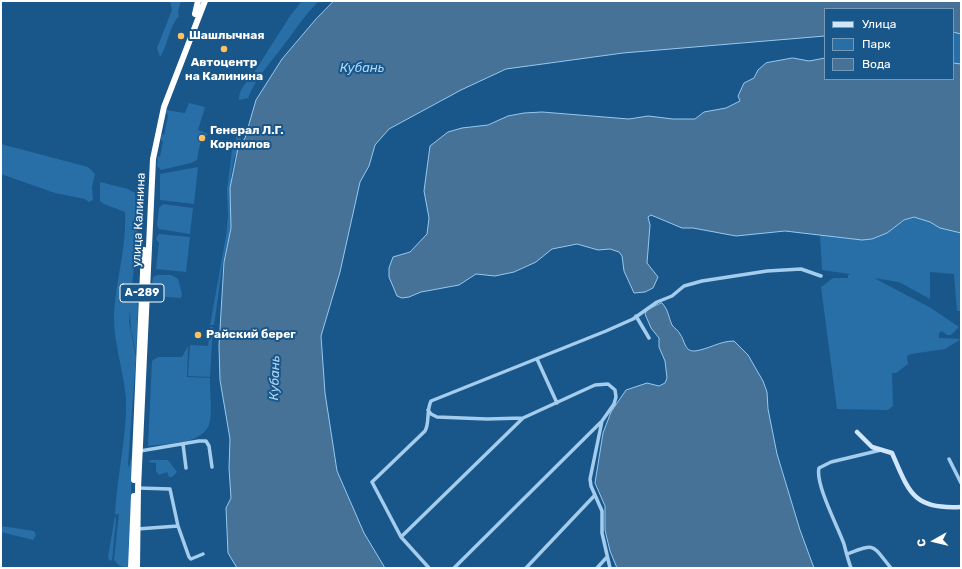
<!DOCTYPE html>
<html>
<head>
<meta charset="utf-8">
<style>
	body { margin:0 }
	#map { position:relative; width:962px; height:569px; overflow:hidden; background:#19568a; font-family:Rubik,sans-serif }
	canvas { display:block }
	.frame { position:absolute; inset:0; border:2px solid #fff; pointer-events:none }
	.legend { position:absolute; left:824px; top:8px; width:130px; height:72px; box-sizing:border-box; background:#19568a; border:1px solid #759ab9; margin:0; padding:5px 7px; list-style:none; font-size:12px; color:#fff }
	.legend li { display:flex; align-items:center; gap:8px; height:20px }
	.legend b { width:20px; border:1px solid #759ab9 }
	.north { position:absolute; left:914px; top:521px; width:40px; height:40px; -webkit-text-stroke:3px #19568a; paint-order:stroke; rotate:262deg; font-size:11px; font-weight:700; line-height:16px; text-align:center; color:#fff }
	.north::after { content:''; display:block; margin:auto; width:14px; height:18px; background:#fff; clip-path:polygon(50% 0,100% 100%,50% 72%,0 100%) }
</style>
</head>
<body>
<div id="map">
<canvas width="962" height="569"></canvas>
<div class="frame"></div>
<ul class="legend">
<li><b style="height:5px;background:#d0e6fa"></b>Улица</li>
<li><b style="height:11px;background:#296fa7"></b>Парк</li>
<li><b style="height:11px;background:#467298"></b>Вода</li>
</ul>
<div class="north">С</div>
</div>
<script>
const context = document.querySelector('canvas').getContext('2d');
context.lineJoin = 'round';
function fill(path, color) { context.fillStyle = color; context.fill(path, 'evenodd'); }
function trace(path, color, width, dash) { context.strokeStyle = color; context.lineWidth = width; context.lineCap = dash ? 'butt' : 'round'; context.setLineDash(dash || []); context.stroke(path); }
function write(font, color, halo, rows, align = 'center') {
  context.font = font + ' Rubik,sans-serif'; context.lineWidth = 4; context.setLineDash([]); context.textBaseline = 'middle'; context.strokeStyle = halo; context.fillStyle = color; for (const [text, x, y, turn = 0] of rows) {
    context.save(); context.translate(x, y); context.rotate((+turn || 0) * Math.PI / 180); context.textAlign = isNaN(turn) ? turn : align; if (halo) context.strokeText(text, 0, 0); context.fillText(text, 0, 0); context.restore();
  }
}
const green = new Path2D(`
	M170,1H181L178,11L179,16C169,26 168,45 160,57L157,48L172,10Z
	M302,1H319C306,13 297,28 286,42C273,60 256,77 248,98L239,100C239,91 243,85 250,79L290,16Z
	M953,31H961V64L953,63Z
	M189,103L205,107L198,130L208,134L200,144L197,160L191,163L161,170L157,166L158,156L160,157L163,141L161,140L162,134L164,135L168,116L166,110L185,113Z
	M238,128L242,144L234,158L231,177V228L223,262L214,325H210L211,320L226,236L228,216L227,190L232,150L236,139V130Z
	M1,144L88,167L95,174L92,187L93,200L89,202L85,199L55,193L1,174Z
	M198,167L194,204L160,200V174Z
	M100,182L128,189L135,193L138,228L130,306L134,287L138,307L136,352L131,330L130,310L129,322L136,357L128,464L129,468L132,454L130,554L128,568L120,566L114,560L119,513L117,515L115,514C117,476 127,437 126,399C124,372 114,345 114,318C115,282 127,248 125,212L104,204L100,201Z
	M163,204L193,208L190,234L159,229L157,225L159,208Z
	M914,217C931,220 944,231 961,233V311H957L954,274L930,272V299L899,282L874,278L931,308L959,327L951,335H947L942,331L939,333V338L961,339L945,349L911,354L907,356L908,364L896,373H892L893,406L888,410L837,409L821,287L833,278H848V275L850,274L822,270L820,235C828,236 857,241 863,239C882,236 897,222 914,217Z
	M159,234L190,237L186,272L156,269L159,243L156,239Z
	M158,275H171L178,279L182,294L181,298L155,296L153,292L157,286L152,284L153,277Z
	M210,327H213L210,377L188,376L190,345L208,346Z
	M188,346L187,377L210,378C210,392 212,408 210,421C206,445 167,443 148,446L152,361L158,357H182Z
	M151,460H168L177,472L172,477H169L167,472L159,475L156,471V463L148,462Z
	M115,516L116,519L112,560L110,561L108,557Z
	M1,526L34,531L36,535L33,540L1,532Z`);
const water = new Path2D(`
	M334,1H961V34L953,32V9H825V36L623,53L506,69L461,90L389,129L375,145L369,166L360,182L340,272L321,336L325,393L337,471L364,533L385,568H237L228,553L226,508L231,498L229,468L230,439L220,380L219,346L224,262L231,228L230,188L238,148L245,138L256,100L282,59L316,19Z
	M793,58L809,61L825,58V79H953V63L961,64V233L940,228L930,222L914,217L904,220L887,233L872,239L862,240L785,231L736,236L693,228H682L651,215L648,217L650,225L647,263L658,277L653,288L645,292L634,293L624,271L622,256L619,252L610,249L598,250L577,244L552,249L536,262L514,272L495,276L476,274L459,285L421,292L409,297L402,298L397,296L389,277V268L393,257L410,252L427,234L429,218L424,191L430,146L448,132L462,128L488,125L508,116L524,113L542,112L629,119L648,116L673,119H695L704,112L726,108L740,101L738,96L744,83L754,78L758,70L766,63Z
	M662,303C669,311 668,316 672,325C674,328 678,330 680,334C685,340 684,352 695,351C709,349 720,341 734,341L748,355L763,381L767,392L768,409L777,454L800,530L814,568H617L610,551L605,530V506L595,483L603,433L611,412L626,390L647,383L659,386L665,383L667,378L665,361L659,347V338L651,328L645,314L647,310Z`);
const street = new Path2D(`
	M636,316L649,338
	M537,359L557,403
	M428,410L431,414L437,417L487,419L523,418L401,537L372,482L425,431C430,422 426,411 431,401L606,331L633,319L657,302L672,296L684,286L702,281L767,271L801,269L821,276
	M523,418L595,385L608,384L615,390L616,397L614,404L602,421L590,479L591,486L602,511V533L610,568
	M183,444L186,468
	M140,451L199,441H206L209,446L212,467
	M949,459L961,483
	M138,488L170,489L178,526L189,557L191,559L203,554
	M137,529L178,526
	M401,537L429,568
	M847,554C877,543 871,544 891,568
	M454,568L601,422
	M526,568L595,495
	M597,568L607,557
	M851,568C848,560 846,552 844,544C838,527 815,484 819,468L831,462L881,450`);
const secondary = new Path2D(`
	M857,432L872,447L892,453C909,492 913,510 961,507`);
const highway = new Path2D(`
	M195,14L198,1
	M134,480L144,250
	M131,568L134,496
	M137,568L138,488L153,159L164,107L205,1`);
const markers = [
	[181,36,4,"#ffc160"],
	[224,49,4,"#ffc160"],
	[202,138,4,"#ffc160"],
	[198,335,4,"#ffc160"]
];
const shields = [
	[142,293,44]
];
const shieldNames = [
	["А-289",142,293]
];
const poiNames = [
	["Шашлычная",189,36],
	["Автоцентр",224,63,"center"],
	["на Калинина",224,77,"center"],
	["Генерал Л.Г.",210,131],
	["Корнилов",210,145],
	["Райский берег",206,335]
];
const streetNames = [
	["улица Калинина",139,220,-87]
];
const waterNames = [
	["Кубань",362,68],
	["Кубань",275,378,-88]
];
fill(green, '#296fa7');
fill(water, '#467298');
trace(water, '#96c9f0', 1);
trace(street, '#a3cced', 3.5);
trace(secondary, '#d0e6fa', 4.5);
trace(highway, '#fff', 6);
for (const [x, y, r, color] of markers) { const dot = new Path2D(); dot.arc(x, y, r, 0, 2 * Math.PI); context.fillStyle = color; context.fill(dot); trace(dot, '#19568a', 1.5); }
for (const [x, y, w] of shields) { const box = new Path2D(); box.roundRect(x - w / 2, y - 9, w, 18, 3); context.fillStyle = '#19568a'; context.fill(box); trace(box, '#fff', 1); }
write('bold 11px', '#fff', null, shieldNames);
write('bold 12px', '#fff', '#19568a', poiNames, 'left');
write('12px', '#fff', '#19568a', streetNames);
write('italic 13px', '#afd6f5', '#19568a', waterNames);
</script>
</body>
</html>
